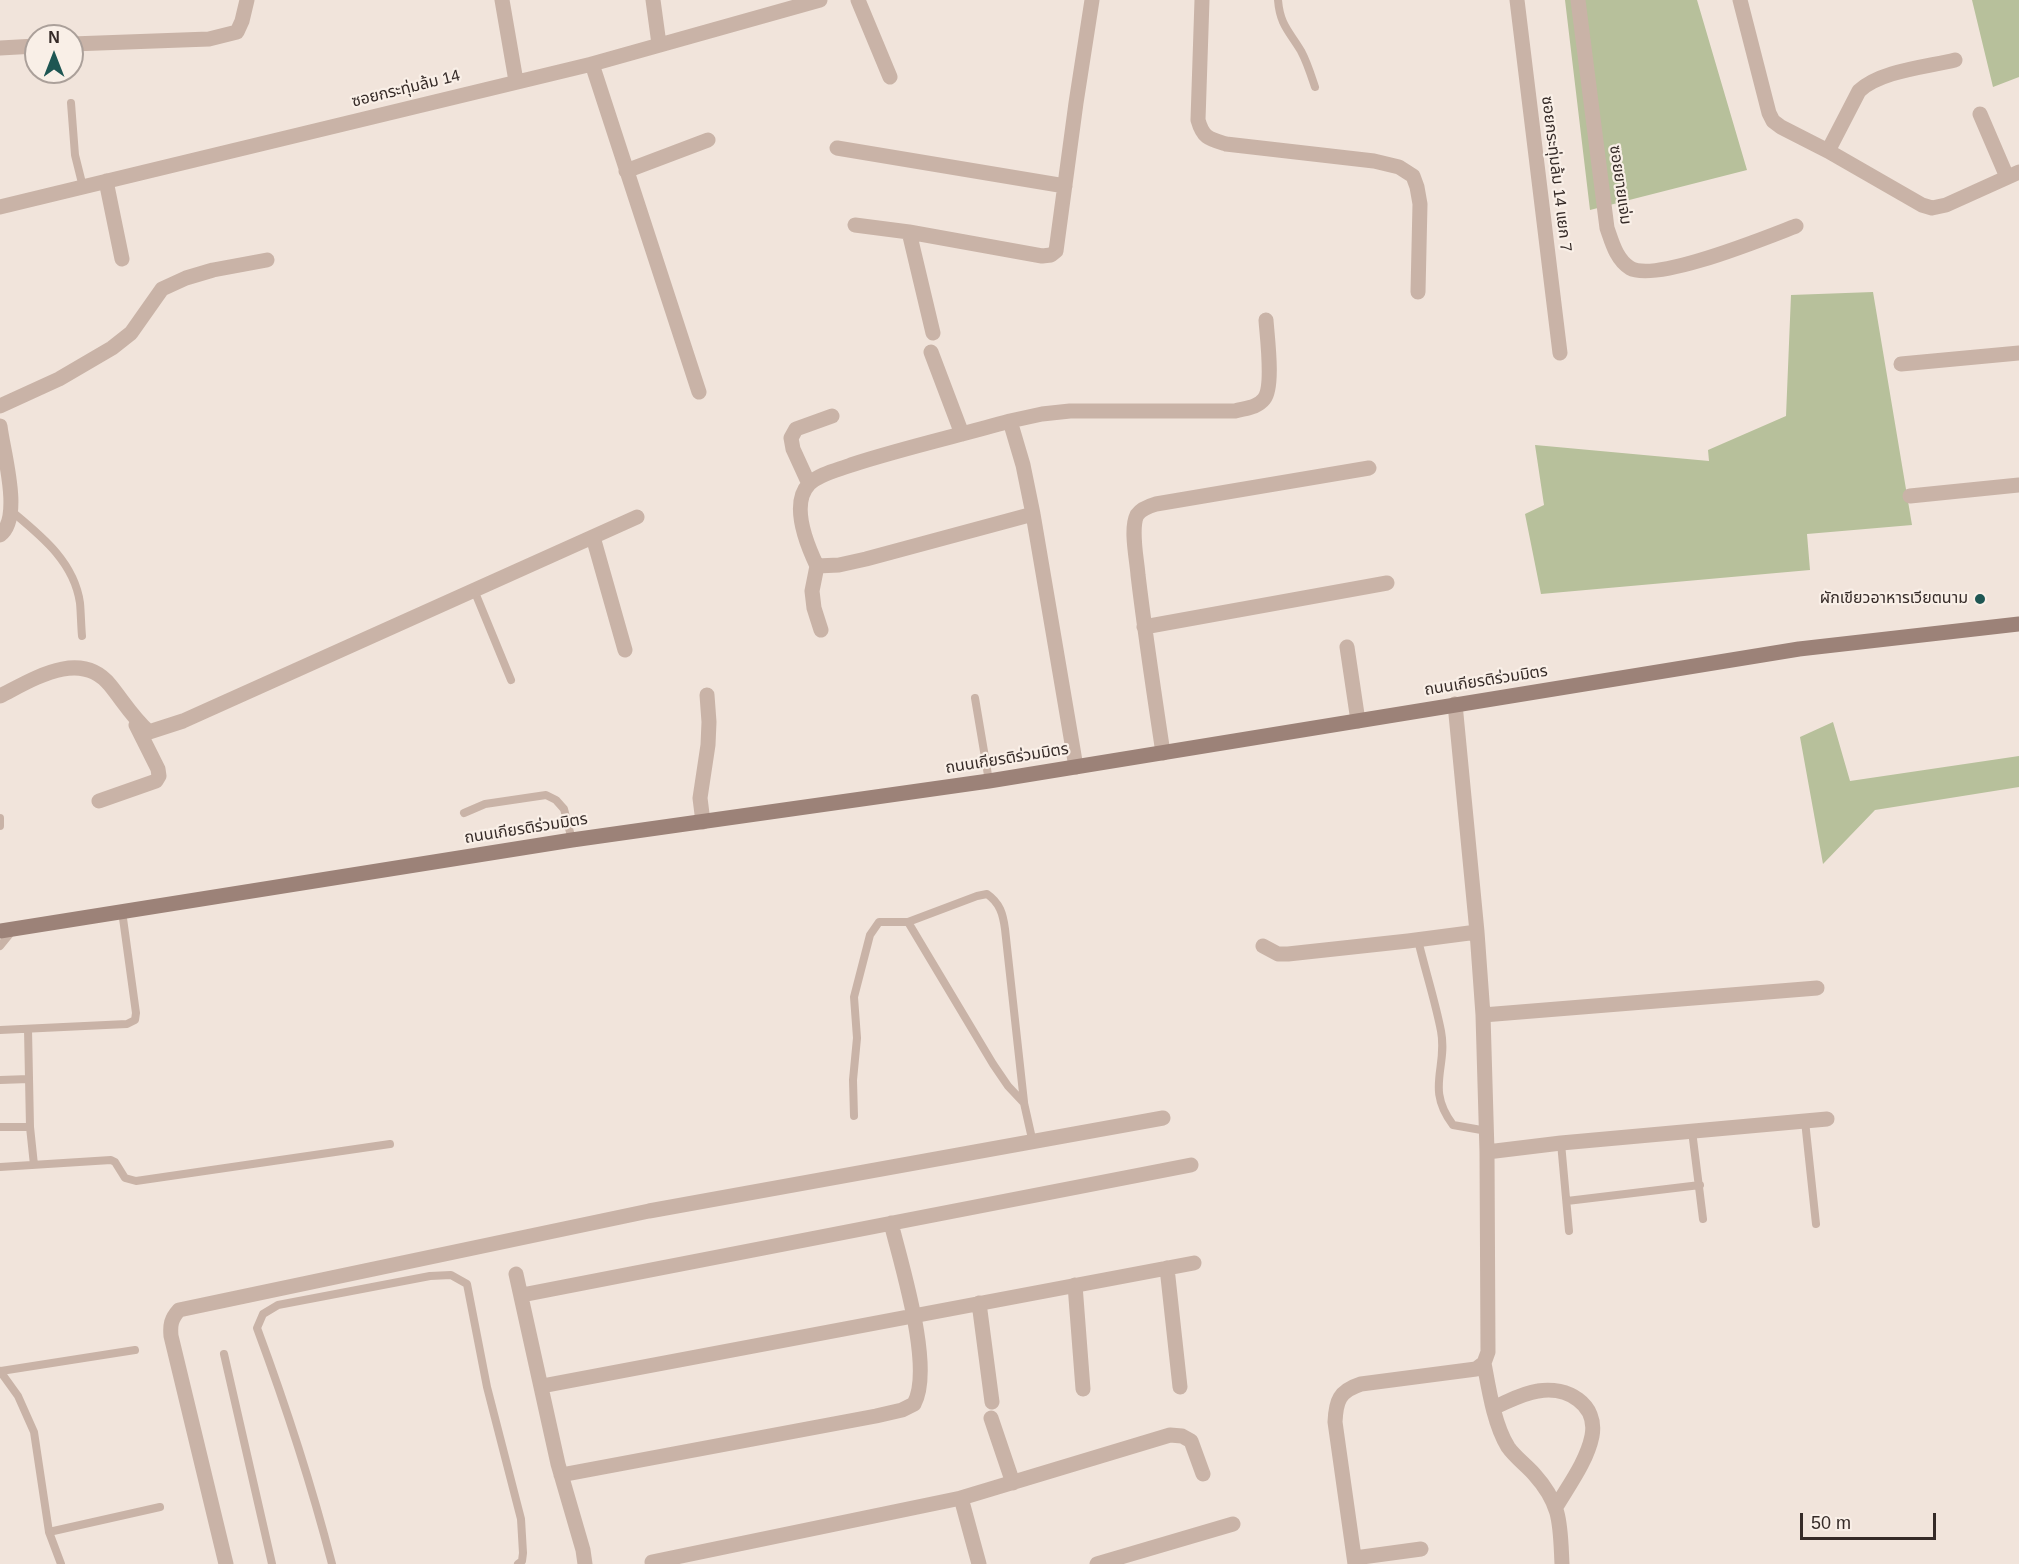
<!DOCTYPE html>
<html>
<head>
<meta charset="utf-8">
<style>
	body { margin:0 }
	#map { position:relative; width:2019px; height:1564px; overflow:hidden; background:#f1e4db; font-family:Arial,sans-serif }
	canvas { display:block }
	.north { position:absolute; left:24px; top:24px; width:60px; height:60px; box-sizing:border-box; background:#f9efe7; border:2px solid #aba09a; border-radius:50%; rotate:0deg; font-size:16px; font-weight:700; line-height:24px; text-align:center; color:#352a27 }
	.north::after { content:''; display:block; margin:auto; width:21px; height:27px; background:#1e5653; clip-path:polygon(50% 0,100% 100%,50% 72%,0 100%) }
	.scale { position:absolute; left:1800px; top:1513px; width:136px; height:27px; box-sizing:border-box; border:3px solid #352a27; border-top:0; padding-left:8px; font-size:18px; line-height:21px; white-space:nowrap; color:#352a27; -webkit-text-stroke:4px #f9efe7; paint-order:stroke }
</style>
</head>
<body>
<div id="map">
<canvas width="2019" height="1564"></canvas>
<div class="north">N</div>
<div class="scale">50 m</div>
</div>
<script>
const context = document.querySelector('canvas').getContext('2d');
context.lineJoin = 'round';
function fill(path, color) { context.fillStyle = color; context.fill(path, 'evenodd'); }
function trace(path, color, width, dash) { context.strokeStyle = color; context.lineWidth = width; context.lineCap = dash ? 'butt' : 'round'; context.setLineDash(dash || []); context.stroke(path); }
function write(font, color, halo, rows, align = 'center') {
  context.font = font + ' Arial,"Noto Sans Thai",sans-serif'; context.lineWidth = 4.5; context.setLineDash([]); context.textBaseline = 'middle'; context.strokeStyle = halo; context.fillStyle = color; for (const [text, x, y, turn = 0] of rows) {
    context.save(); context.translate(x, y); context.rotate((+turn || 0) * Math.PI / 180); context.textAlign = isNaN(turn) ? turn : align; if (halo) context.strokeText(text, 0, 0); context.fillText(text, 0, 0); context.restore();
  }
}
const green = new Path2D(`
	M1565,0H1697L1747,170L1590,210Z
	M1972,0H2019V77L1993,87Z
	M1873,292L1912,525L1807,534L1810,570L1541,594L1525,514L1544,505L1535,445L1709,461L1708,450L1786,416L1791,295Z
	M1833,722L1850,781L2019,756V787L1875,810L1823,864L1800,737Z`);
const lane = new Path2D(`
	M1278,0C1280,25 1289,31 1301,51C1307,62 1311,75 1315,87
	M71,103L75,155L83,187
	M10,510C40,535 74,561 80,603C81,614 81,625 82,636
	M474,590L511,680
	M975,698L989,781
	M464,813L485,804L546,795L556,800L564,809L572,840
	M0,818V826
	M908,922L977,896L987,894C1000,903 1003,914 1005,929L1024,1102
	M1418,940C1425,970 1435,1000 1441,1031C1448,1068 1425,1088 1453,1125L1487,1131
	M0,946L13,930
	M28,1029L30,1127L34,1165
	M0,1030L127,1024L135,1020L136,1013L122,911
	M0,1080L29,1079
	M854,1116L853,1080L857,1038L854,997L870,935L879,922H908L993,1064L1008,1086L1024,1103L1033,1143
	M1805,1121L1816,1224
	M0,1127H30
	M1692,1131L1703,1219
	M1561,1143L1569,1231
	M0,1167L111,1160L115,1162L125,1178L136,1181L390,1144
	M1567,1201L1700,1185
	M224,1354L272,1564
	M0,1371L18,1396L34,1432L49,1532L61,1564
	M1,1371L135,1350
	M49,1532L160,1507
	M332,1564C311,1483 286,1406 257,1328L263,1314L278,1305L430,1276L451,1275L467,1284L487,1387L521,1519L523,1553L522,1561L518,1564`);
const street = new Path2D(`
	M502,0L516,81
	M653,0L659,44
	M858,0L890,77
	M1202,0L1198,120C1203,138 1209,139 1226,144L1374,161L1399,167L1413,176L1417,187L1420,204L1418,292
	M1517,0L1560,353
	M1578,0L1607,228C1612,242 1616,259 1630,268C1656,283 1767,237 1796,226
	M1740,0L1769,113L1773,121L1781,127L1828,151L1922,205L1932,208L1946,205L2019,172
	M72,44L209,39L237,32L242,21L247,0
	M0,48L36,46
	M592,64L699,392
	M1980,114L2007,177
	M837,148L1065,186
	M1828,151L1859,91C1880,71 1926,67 1955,60
	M626,171L708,140
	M106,181L122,259
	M0,207L592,64L820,0
	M855,225L909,232L1042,256L1051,255L1056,251L1076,103L1092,0
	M909,232L933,333
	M931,352L962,434
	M1901,364L2019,353
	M0,406L59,379L112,348L131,333L162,289L186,278L213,270L267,260
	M1010,421C957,436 903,448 851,465C838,470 819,474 809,484C790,504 807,545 817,566L839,565L866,559L1033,514
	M0,426C3,452 23,518 0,535
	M809,484L793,449L791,438L796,429L832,416
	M1910,496L2019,485
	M593,537L625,650
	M817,566L812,591L814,608L821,630
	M1144,627L1387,583
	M1347,647L1358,721
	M0,696C32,680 80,648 110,685C123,701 133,718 149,732L183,721L637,517
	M1455,704L1477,932L1483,1015L1817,988
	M1163,753C1154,693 1145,634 1138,575C1137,560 1130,529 1137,515C1141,509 1149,506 1156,504L1369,468
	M1076,767L1033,514L1023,465L1010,421L1042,414L1070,411H1235C1245,408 1257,408 1264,399C1274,387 1267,336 1266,320
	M99,801L156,781L159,776L158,769L136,725
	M703,822L700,798L708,745L709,722L707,695
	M1263,946L1278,954H1288L1408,941L1477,932
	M1487,1152L1561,1143L1827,1119
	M1167,1268L1180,1387
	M516,1274L558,1464L583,1550L585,1564
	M1075,1285L1083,1389
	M522,1295L1191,1165
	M979,1303L992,1402
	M1484,1363C1489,1390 1494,1424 1508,1447C1515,1457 1526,1465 1534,1474C1562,1505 1560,1525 1562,1564
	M542,1386L1194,1263
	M1495,1407C1509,1401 1523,1393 1538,1391C1567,1386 1598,1404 1592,1436C1587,1461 1569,1485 1556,1507
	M991,1418L1013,1483
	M561,1475L876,1416L902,1410L914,1404C934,1368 901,1264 891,1223
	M1355,1558L1421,1549
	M652,1562L961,1498
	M226,1564L171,1336C170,1325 171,1319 179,1310L649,1211L1163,1118
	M979,1564L961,1498L1170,1435L1182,1436L1191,1441L1203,1474
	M1097,1564L1233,1524
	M1355,1564L1335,1422C1336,1401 1339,1391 1361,1384L1476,1369L1484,1363L1488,1352L1487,1152L1483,1015`);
const secondary = new Path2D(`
	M0,931L572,840L989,781L1799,649L2019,624`);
const markers = [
	[1980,599,6,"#1e5653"]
];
const streetNames = [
	["ซอยกระทุ่มล้ม 14",406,89,-14],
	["ซอยกระทุ่มล้ม 14 แยก 7",1556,174,83],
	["ซอยยายแจ่ม",1620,185,82],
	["ถนนเกียรติร่วมมิตร",1486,681,-9],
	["ถนนเกียรติร่วมมิตร",1007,759,-9],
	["ถนนเกียรติร่วมมิตร",526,829,-9]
];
const poiNames = [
	["ผักเขียวอาหารเวียตนาม",1968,599]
];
fill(green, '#b7c09b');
trace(lane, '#c9b3a7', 8);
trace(street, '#c9b3a7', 15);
trace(secondary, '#9c8278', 15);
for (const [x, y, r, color] of markers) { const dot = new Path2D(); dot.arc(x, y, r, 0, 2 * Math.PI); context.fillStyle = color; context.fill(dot); trace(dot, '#f9efe7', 2); }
write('16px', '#352a27', '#f9efe7', streetNames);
write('16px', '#352a27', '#f9efe7', poiNames, 'right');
</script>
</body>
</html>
